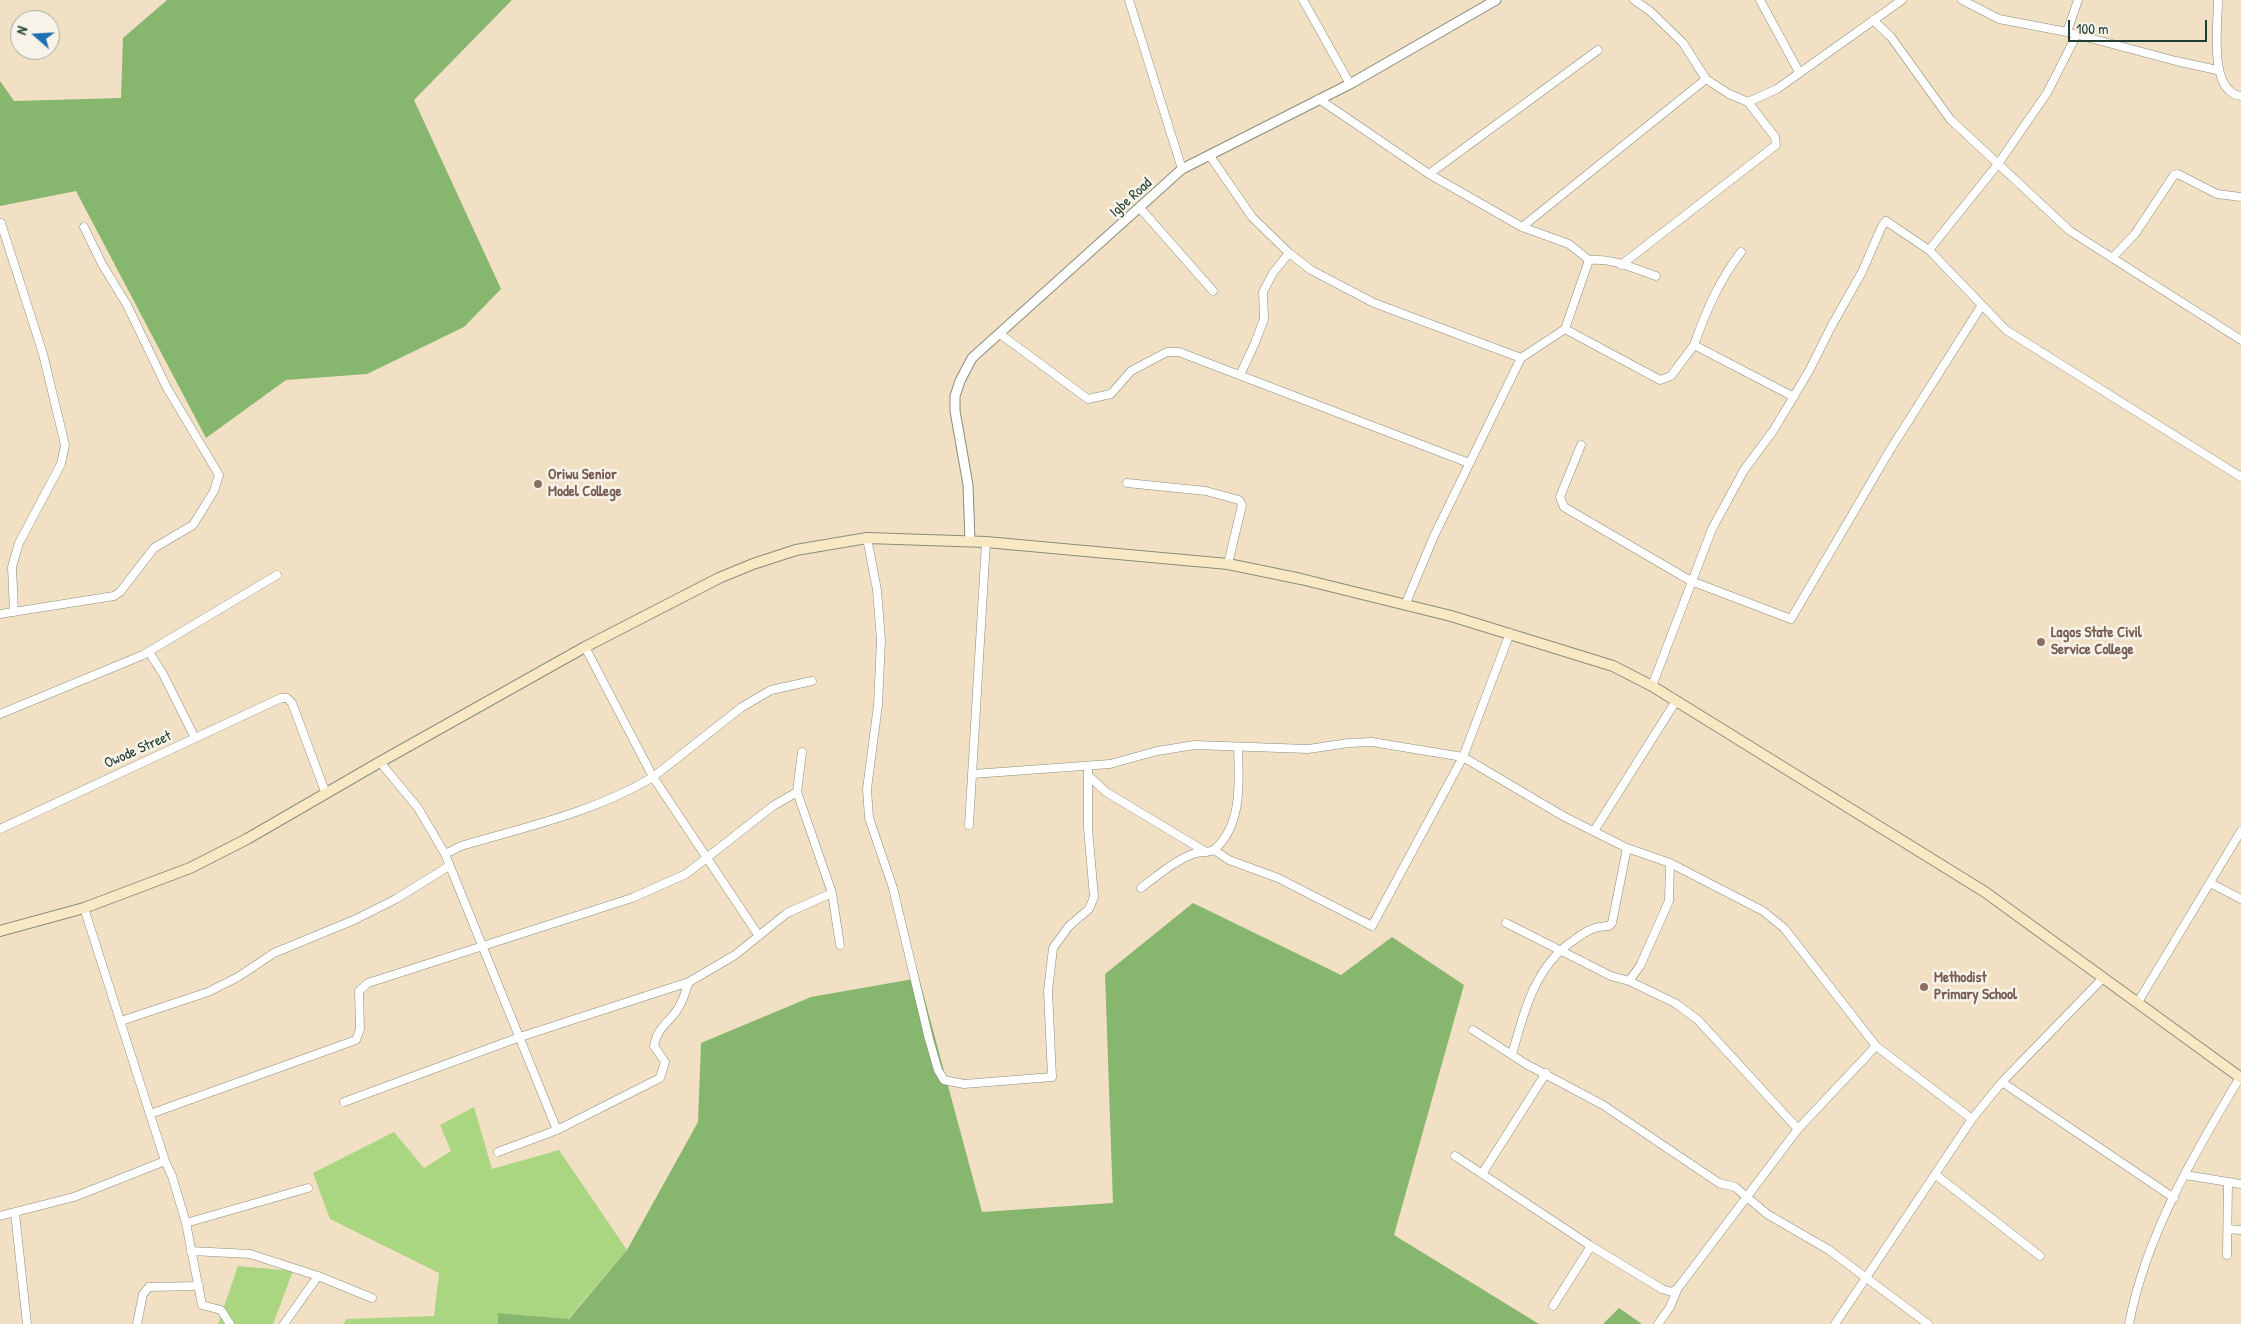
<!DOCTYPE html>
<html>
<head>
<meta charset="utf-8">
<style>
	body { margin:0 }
	#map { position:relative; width:2241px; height:1324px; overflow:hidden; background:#f2e0c5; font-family:"Patrick Hand",sans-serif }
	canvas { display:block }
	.north { position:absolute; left:10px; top:10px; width:50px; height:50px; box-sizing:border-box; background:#f7f3e8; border:1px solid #a1aaa0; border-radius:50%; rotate:289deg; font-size:14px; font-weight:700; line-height:20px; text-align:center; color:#1f3d34 }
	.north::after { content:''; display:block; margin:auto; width:18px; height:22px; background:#1f6fb2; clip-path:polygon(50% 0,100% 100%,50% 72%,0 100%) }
	.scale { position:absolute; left:2068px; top:20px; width:139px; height:22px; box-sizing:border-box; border:2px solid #1f3d34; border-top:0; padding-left:6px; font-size:15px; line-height:18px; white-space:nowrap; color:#1f3d34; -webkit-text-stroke:4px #f7f3e8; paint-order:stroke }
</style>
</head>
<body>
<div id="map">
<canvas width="2241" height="1324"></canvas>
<div class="north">N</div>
<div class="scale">100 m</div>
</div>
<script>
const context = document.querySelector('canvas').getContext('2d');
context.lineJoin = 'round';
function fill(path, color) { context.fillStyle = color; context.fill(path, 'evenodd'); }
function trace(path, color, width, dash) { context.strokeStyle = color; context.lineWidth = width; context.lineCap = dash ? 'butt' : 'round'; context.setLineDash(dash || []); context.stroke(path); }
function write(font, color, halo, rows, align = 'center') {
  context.font = font + ' "Patrick Hand",sans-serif'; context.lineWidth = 5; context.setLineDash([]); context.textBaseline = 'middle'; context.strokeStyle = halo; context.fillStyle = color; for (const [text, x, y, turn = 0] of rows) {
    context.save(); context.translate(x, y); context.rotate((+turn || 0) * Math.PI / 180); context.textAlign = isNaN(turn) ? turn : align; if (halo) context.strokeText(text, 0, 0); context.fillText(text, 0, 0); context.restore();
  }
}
const green = new Path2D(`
	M474,1107L492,1169L559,1150L627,1250L568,1319L498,1313V1324H343L347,1319L434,1316L439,1273L330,1219L313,1173L394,1132L424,1168L451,1151L440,1125Z
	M238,1266L293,1271L273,1324H218Z`);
const forest = new Path2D(`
	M167,0H512L414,100L501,289L464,327L367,374L286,380L206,438L76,191L0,206V81L14,101L121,98L123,38Z
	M1193,903L1341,975L1392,937L1464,985L1394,1235L1539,1324H498V1313L569,1319L627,1250L698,1122L701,1043L811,997L919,978L982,1212L1113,1203L1105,974Z
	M1619,1308L1642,1324H1603Z`);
const minor = new Path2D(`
	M1129,0L1182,169
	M1303,0L1350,84
	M1634,0L1650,11L1683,43L1706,79L1729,94L1748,102L1777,89L1902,0
	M1760,0L1799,72
	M1962,0L1999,19L2067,32L2176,61L2217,70
	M2218,0C2218,24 2208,92 2241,96
	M1873,20L1891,37L1950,119L2070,231L2241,340
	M2067,32L2078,0
	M1319,99L1429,174L1522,227L1569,244L1589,260C1614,258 1632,268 1656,276
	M1210,156L1252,217L1289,253L1311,270L1374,303L1521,358
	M1429,174L1598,50
	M1140,208L1213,291
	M1,223L43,354L65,445L61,464L19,543L12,567L14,612
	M1522,227L1706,79
	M1929,250L1998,164L2047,93L2076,36
	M2112,258L2135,234L2174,175L2178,174L2217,194L2241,197
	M1621,265L1776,145L1775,137L1748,102
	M1565,329L1660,380L1671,376L1694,345L1794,397
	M1000,334L1088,399L1111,394L1131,371L1167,352H1179L1469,463
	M1694,345C1706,311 1719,281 1741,252
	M1240,375L1255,343L1264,319L1263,292L1273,273L1289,253
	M1581,445L1560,497L1564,507L1691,581L1791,619L1890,450L1982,305
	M1127,483L1206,491L1239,500L1242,505L1228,564
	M867,538L877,590L881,640L878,705L867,789L869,818L893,888L929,1039L938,1070L944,1080L964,1084L1052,1077L1048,991L1053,948L1069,926L1089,909L1094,897L1088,828V766
	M1406,603L1434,536L1521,358L1565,329L1589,260
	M0,614L114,596L120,592L154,548L193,525L214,491L219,475L167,388L127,305L102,264L84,227
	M585,647L653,777L759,936
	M149,652L163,674L195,738
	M1652,686L1712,529L1744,470L1773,431L1809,371L1831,327L1862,272L1882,226L1886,221L1929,250L2006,330L2241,477
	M0,714L143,655L277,575
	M380,762L418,808L445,854L557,1130
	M973,774L1110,764L1157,751L1195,745L1308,749L1349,743L1372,742L1463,757L1563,816L1627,848L1670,863L1763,911L1784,928L1876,1046L1972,1119
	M1089,776L1106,792L1206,852
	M969,825L986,542
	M0,829L281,698H287L292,703L326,794
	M1594,831L1676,701
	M1214,850L1229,860L1278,878L1372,926L1463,757L1510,633
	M445,854L461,846C526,827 595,812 653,777L742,707L771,690L812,681
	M2210,883L2241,899
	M1141,888C1157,876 1174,861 1193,854C1200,851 1208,854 1215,849C1243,824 1239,780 1238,747
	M832,893L840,945
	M84,908L165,1161L172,1176L186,1223L202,1305L221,1310L230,1324
	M1506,923L1611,976L1629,981L1675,1003L1698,1020L1798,1129
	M1629,981L1640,966L1669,901L1670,863
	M2138,1002L2241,831
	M121,1021L208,992L238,977L274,953L354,920L396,899L449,866
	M1473,1030L1526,1064L1603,1105L1719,1183L1735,1187L1767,1214L1829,1250L1928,1324
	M1512,1055C1524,1011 1535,966 1574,940C1586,931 1595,926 1609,926L1612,923L1627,848
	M2002,1082L2174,1198
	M344,1102L520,1037L689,982L735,955L787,913L832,893L797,792L802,752
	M150,1114L356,1040L360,1029L359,991L368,983L632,898L686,874L773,806L797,792
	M498,1152L557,1130L660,1078L665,1062L654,1046C658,1024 672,1022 680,1005C684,998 686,989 689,982
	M1455,1156L1591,1246L1662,1289L1672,1292L1678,1288L1798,1129L1876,1046
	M1482,1174L1546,1073
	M1936,1175L2040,1256
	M2185,1175L2241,1184
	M15,1213L27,1324
	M0,1216L74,1197L165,1161
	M186,1223L308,1188
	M2228,1229L2241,1230
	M191,1251L250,1254L318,1276L372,1298
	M2227,1255L2228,1182
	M1553,1306L1591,1246
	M137,1324L143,1294L149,1287L199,1286
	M284,1324L318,1276
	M1658,1324L1670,1307L1678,1288
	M1835,1324L1972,1119L2002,1082L2103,978
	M2129,1324C2146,1235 2194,1154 2240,1077`);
const tertiary = new Path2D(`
	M970,541L968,485L955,411V396L960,381L972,358L1182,169L1350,84L1496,0`);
const secondary = new Path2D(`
	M0,931L84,908L190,868L247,839L380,762L585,647L719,578L753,564L796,550L867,538L986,542L1228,564L1301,579L1451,616L1613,666L1652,686L1985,892L2241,1078`);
const markers = [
	[538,484,5,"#8d6e63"],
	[2041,642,5,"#8d6e63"],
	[1924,987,5,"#8d6e63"]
];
const streetNames = [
	["Igbe Road",1131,198,-42],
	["Owode Street",138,750,-24]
];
const educationNames = [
	["Oriwu Senior",548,475],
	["Model College",548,492],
	["Lagos State Civil",2051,633],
	["Service College",2051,650],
	["Methodist",1934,978],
	["Primary School",1934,995]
];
fill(green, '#aad581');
fill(forest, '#87b66f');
trace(minor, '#888e7c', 9);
trace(tertiary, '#888e7c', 11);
trace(secondary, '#888e7c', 12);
trace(minor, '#fff', 8);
trace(tertiary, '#fff', 9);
trace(secondary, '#f8e8c3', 10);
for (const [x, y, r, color] of markers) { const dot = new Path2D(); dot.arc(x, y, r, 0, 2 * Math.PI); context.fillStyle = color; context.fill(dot); trace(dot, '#f7f3e8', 2); }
write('15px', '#1f3d34', '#f7f3e8', streetNames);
write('bold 15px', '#785e54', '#f7f3e8', educationNames, 'left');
</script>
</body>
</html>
